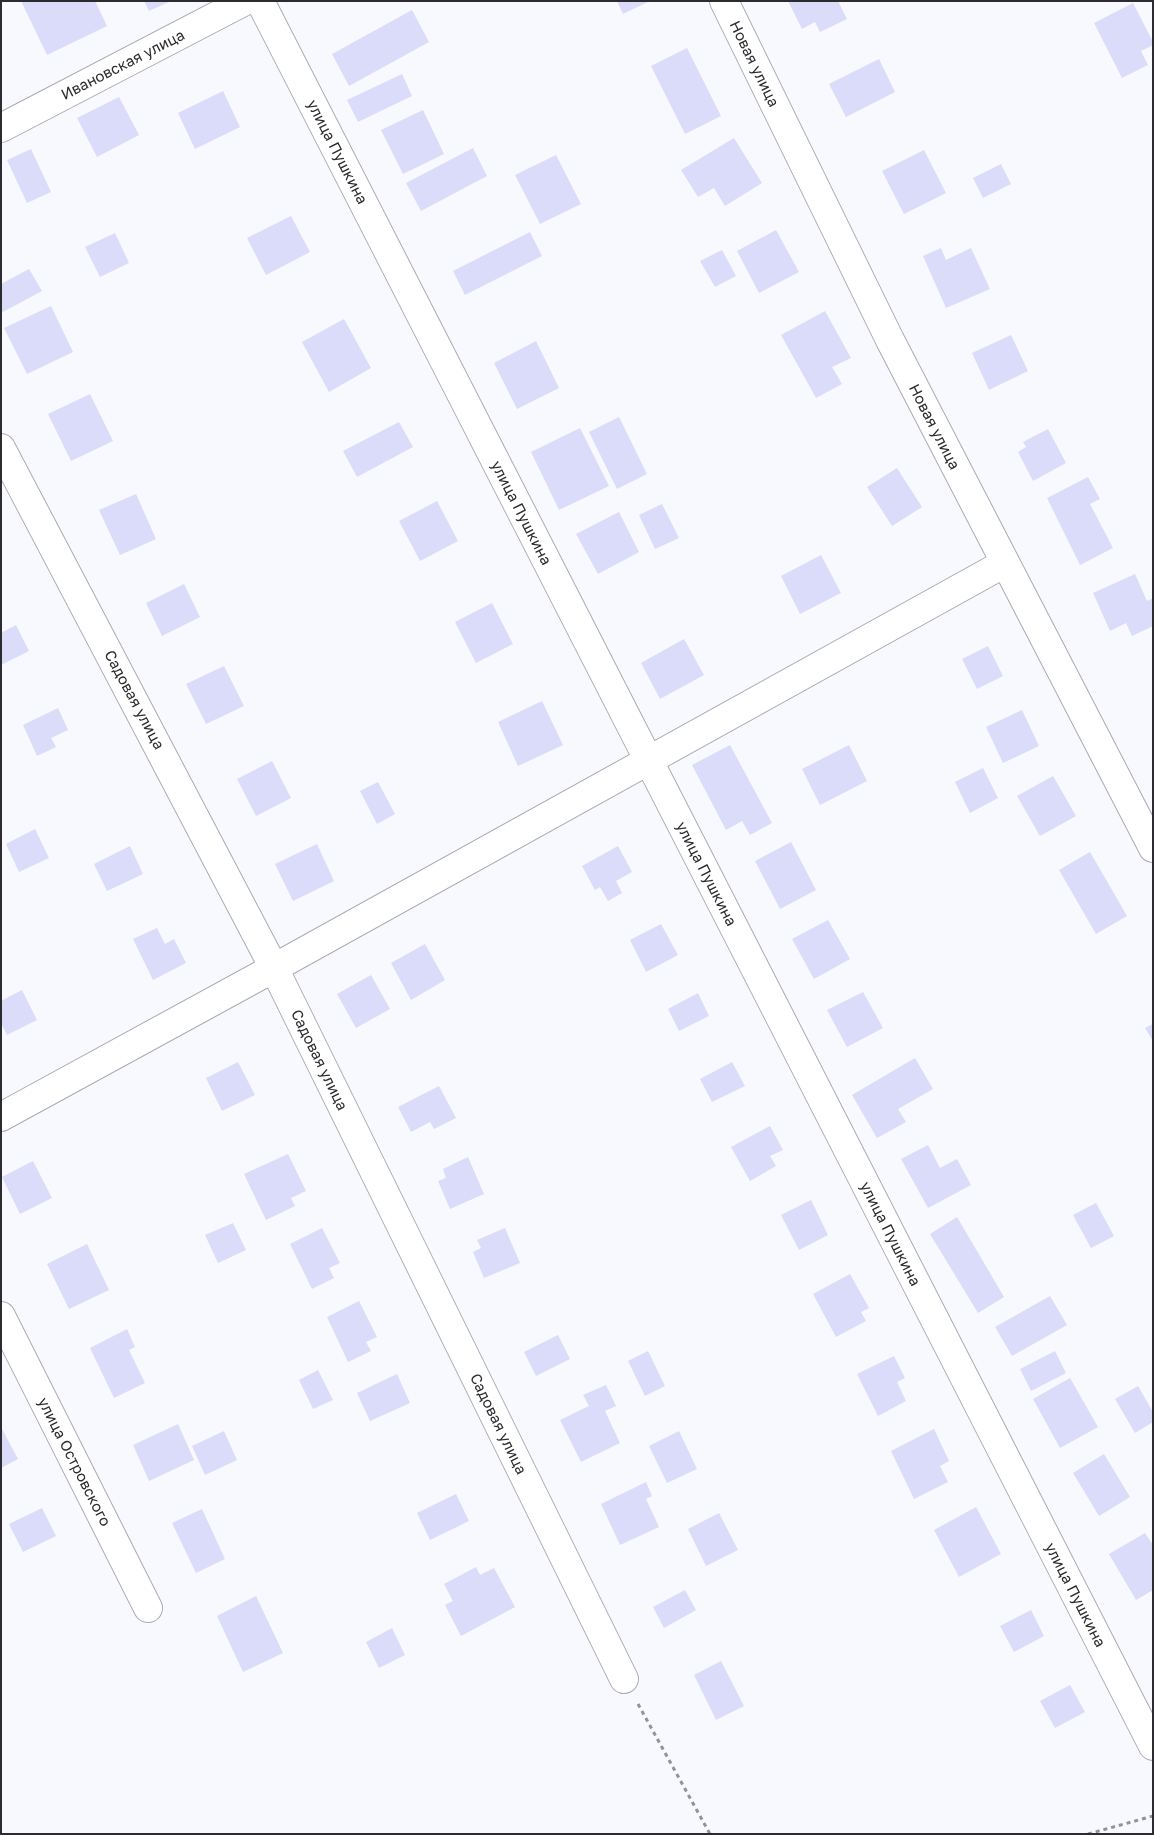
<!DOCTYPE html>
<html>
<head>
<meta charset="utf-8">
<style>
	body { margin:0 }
	#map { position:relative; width:1154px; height:1835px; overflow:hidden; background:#f8f8ff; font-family:"Golos Text",sans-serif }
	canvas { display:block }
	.frame { position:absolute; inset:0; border:2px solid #2c2c30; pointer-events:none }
</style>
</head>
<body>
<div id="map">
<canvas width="1154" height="1835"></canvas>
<div class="frame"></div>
</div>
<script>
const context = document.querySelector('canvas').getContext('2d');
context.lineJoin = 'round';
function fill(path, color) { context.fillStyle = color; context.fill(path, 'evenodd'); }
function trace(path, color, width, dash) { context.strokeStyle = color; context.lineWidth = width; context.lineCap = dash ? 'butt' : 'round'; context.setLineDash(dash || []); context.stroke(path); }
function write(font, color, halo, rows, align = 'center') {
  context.font = font + ' "Golos Text",sans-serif'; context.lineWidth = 5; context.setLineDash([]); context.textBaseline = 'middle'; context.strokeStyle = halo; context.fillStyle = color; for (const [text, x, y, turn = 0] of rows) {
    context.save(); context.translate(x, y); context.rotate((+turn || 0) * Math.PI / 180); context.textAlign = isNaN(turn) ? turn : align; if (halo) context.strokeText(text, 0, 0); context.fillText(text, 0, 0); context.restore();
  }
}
const building = new Path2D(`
	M21,1H95L107,26L47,55Z
	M144,1H171L149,11Z
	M617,1H650L623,14Z
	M788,1H838L847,19L820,32L815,22L802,29Z
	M1133,3L1153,42V45L1141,51L1148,65L1122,78L1094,23Z
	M412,10L429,42L349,86L332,54Z
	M687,48L721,116L685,134L651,66Z
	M879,59L895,92L846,117L829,84Z
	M402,74L412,96L358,122L347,100Z
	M223,91L240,127L195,149L178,113Z
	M119,97L139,135L97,157L77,118Z
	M423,110L444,154L403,174L381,130Z
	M734,138L762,183L725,206L714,188L698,197L681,170Z
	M473,148L487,176L421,211L406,183Z
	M31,149L51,192L27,203L7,160Z
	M924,150L946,193L904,214L882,171Z
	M556,155L581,204L540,224L515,175Z
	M1001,164L1011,184L983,198L973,178Z
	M291,216L310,252L266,275L247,238Z
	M776,230L799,272L759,293L737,251Z
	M530,232L542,256L465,295L453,271Z
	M115,233L129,263L100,277L85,247Z
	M941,248L946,260L971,248L990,289L946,308L923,256Z
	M722,250L736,276L715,287L700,261Z
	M29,269L42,291L1,313V284Z
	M51,306L73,352L27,374L4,328Z
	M825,311L851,358L832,367L842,384L816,398L781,335Z
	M344,319L371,368L329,392L302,342Z
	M1011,335L1028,371L989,390L972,353Z
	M536,341L559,388L517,409L494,363Z
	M90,394L113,441L71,461L48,414Z
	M619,417L647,474L617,489L589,432Z
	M399,422L413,447L357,477L343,451Z
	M580,428L609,486L559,510L531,452Z
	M1048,429L1066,463L1033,481L1018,452L1026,447L1023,442Z
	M897,468L922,507L892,526L867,487Z
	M1088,477L1100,499L1090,504L1113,548L1080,565L1047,498Z
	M136,494L156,539L120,555L99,510Z
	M437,501L458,541L420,561L399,521Z
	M662,504L679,538L655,549L639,515Z
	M619,512L639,552L598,574L576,534Z
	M821,555L841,593L800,614L781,576Z
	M1135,574L1147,601L1153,598V626L1132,636L1126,623L1110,631L1093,593Z
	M184,584L200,617L162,636L146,603Z
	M492,603L513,644L476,663L455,622Z
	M16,625L29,651L1,665V633Z
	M684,639L704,675L660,699L641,663Z
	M988,646L1003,676L977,689L962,659Z
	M224,666L244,706L206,724L186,684Z
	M542,701L563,745L518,766L498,722Z
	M58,708L68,730L51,738L56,747L37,756L23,725Z
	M1022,710L1039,746L1003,763L986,727Z
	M730,745L772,823L750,835L742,821L726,830L692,765Z
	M849,745L867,781L820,805L802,769Z
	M272,761L291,798L256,816L237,779Z
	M983,768L998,798L970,813L955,782Z
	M1053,776L1076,816L1040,836L1017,796Z
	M378,782L395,814L377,824L360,791Z
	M35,829L49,858L19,872L6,844Z
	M791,842L816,890L780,909L755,861Z
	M317,844L334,881L293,901L275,864Z
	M130,846L143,874L107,891L94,864Z
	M618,846L632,872L616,881L622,893L608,901L600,887L595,890L582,866Z
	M1090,852L1127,916L1096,934L1059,870Z
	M828,920L850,959L814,979L792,939Z
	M661,924L678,955L646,972L630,940Z
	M157,928L165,944L174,939L186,963L153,980L133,939Z
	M425,944L445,980L411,1000L391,963Z
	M371,975L390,1009L356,1028L337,994Z
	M22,990L37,1020L7,1035L1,1023V1001Z
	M863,992L883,1028L847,1047L827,1010Z
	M698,993L709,1016L679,1031L668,1009Z
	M1153,1024V1041L1145,1028Z
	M915,1058L933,1089L898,1109L906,1122L877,1138L852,1095Z
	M238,1062L255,1095L222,1111L206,1078Z
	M732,1062L745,1086L712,1102L700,1079Z
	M439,1086L456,1118L434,1129L430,1122L411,1132L398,1107Z
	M770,1126L783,1150L770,1156L776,1166L750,1181L731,1147Z
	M928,1145L940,1168L957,1159L971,1185L928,1208L901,1159Z
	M288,1154L306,1191L291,1198L295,1206L266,1220L244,1174Z
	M468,1157L484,1194L450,1209L438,1181L446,1178L443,1169Z
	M33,1161L52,1198L20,1214L2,1177Z
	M811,1200L828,1235L799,1250L781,1215Z
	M1096,1203L1114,1236L1091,1248L1073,1215Z
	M957,1217L1004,1297L978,1313L930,1234Z
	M233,1223L246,1250L218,1263L205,1235Z
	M322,1228L340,1263L329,1268L334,1278L312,1289L290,1244Z
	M505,1228L520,1263L484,1278L473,1252L481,1248L477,1240Z
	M87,1244L109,1290L69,1309L47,1264Z
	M850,1274L869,1308L861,1312L866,1321L836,1337L813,1294Z
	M1050,1296L1067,1325L1012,1356L995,1327Z
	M359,1301L377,1337L366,1342L371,1351L348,1362L327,1317Z
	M127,1329L135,1347L129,1350L145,1383L114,1398L90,1348Z
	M558,1335L570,1359L536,1376L524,1352Z
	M648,1351L665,1386L645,1396L628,1361Z
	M1055,1351L1066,1373L1031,1391L1020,1369Z
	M894,1356L905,1378L897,1382L906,1401L878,1416L857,1374Z
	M318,1370L333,1400L313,1409L299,1380Z
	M397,1374L410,1403L370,1421L357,1393Z
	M1070,1378L1098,1427L1060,1448L1033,1399Z
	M606,1385L616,1406L605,1411L620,1443L581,1462L560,1420L589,1406L583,1395Z
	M1138,1386L1153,1412V1422L1135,1433L1115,1399Z
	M178,1424L194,1460L149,1481L133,1445Z
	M1,1427L18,1459L1,1468Z
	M934,1429L949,1461L940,1466L948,1482L914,1499L891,1451Z
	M224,1431L237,1460L205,1475L192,1446Z
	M679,1431L697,1469L667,1483L649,1446Z
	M1104,1454L1130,1497L1099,1516L1073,1473Z
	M646,1482L652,1496L646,1499L659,1527L620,1545L601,1504Z
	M456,1494L469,1521L430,1540L417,1513Z
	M976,1507L1001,1554L959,1577L934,1530Z
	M42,1508L56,1536L23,1552L9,1524Z
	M202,1509L225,1559L196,1573L172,1523Z
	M719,1513L738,1550L706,1566L688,1529Z
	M1145,1533L1153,1545V1590L1136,1600L1109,1554Z
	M476,1567L480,1575L494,1568L515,1607L461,1636L445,1605L453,1601L444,1584Z
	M685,1590L696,1610L664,1628L653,1607Z
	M256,1596L283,1653L243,1672L217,1616Z
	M1031,1610L1044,1636L1014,1652L1000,1626Z
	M392,1628L405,1655L379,1668L366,1642Z
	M721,1661L744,1706L716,1720L694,1675Z
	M1070,1685L1085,1712L1055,1728L1040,1701Z`);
const path = new Path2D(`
	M638,1704L710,1834
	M1088,1834L1153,1816`);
const minor = new Path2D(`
	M260,1L1153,1746
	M724,1L890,340L1153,848
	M1,128L245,1
	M1,448L274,968L624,1679
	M1,1117L274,968L1005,563
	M1,1316L148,1608`);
const streetNames = [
	["Новая улица",754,64,64],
	["Ивановская улица",123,65,-27],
	["улица Пушкина",337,152,63],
	["Новая улица",934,427,63],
	["улица Пушкина",521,513,63],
	["Садовая улица",134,700,62],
	["улица Пушкина",706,874,63],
	["Садовая улица",319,1060,64],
	["улица Пушкина",890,1234,63],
	["Садовая улица",498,1424,64],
	["улица Островского",74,1462,63],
	["улица Пушкина",1075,1595,63]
];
fill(building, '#dbdbfa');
trace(minor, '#ababb5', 30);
trace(path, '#929297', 3, [4, 4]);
trace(minor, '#fff', 28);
write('15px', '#2c2c30', '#fff', streetNames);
</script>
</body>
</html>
